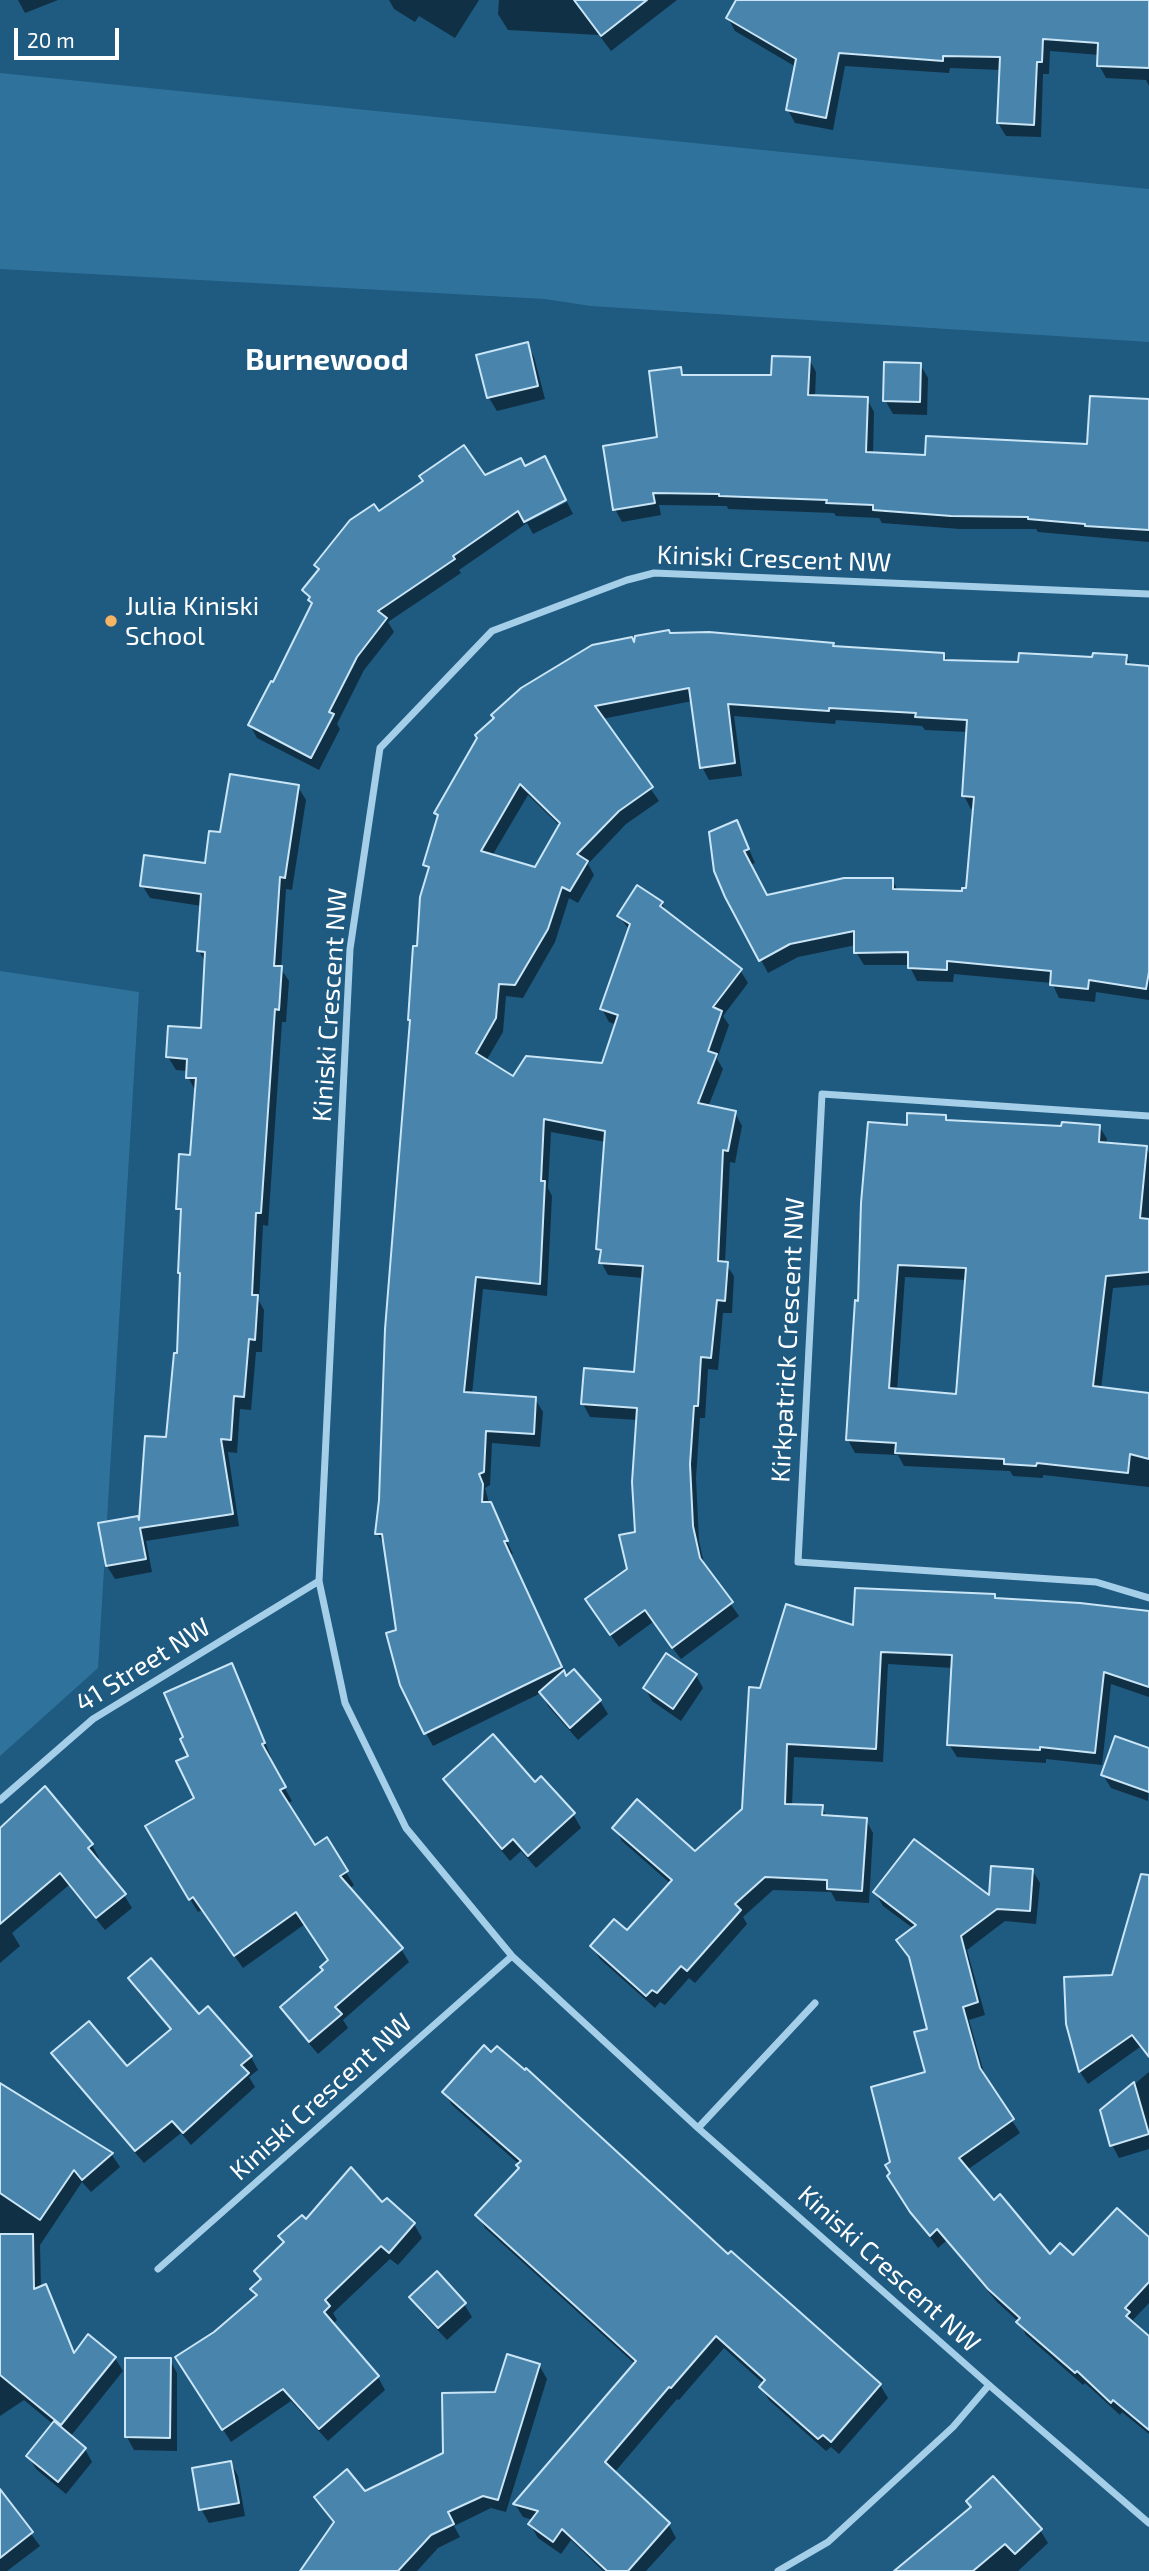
<!DOCTYPE html>
<html>
<head>
<meta charset="utf-8">
<style>
	body { margin:0 }
	#map { position:relative; width:1149px; height:2571px; overflow:hidden; background:#1f5a81; font-family:"Exo 2",sans-serif }
	canvas { display:block }
	.scale { position:absolute; left:14px; top:28px; width:105px; height:32px; box-sizing:border-box; border:4px solid #fff; border-top:0; padding-left:9px; font-size:21px; line-height:24px; white-space:nowrap; color:#fff; -webkit-text-stroke:5px #1f5a81; paint-order:stroke }
</style>
</head>
<body>
<div id="map">
<canvas width="1149" height="2571"></canvas>
<div class="scale">20 m</div>
</div>
<script>
const context = document.querySelector('canvas').getContext('2d');
context.lineJoin = 'round';
function fill(path, color) { context.fillStyle = color; context.fill(path, 'evenodd'); }
function trace(path, color, width, dash) { context.strokeStyle = color; context.lineWidth = width; context.lineCap = dash ? 'butt' : 'round'; context.setLineDash(dash || []); context.stroke(path); }
function write(font, color, halo, rows, align = 'center') {
  context.font = font + ' "Exo 2",sans-serif'; context.lineWidth = 5; context.setLineDash([]); context.textBaseline = 'middle'; context.strokeStyle = halo; context.fillStyle = color; for (const [text, x, y, turn = 0] of rows) {
    context.save(); context.translate(x, y); context.rotate((+turn || 0) * Math.PI / 180); context.textAlign = isNaN(turn) ? turn : align; if (halo) context.strokeText(text, 0, 0); context.fillText(text, 0, 0); context.restore();
  }
}
const green = new Path2D(`
	M0,73L1149,189V342L591,306L545,299L0,269Z
	M0,971L139,992L98,1668L0,1756Z`);
const shadow = new Path2D(`
	M18,0H58L25,13Z
	M389,0H479L455,38L419,16L415,22L394,9Z
	M499,0H677L611,51L599,35L508,30L498,14Z
	M738,0H1149V86L1146,80L1106,78L1099,65L1100,55L1050,51L1049,74H1043L1041,137L1006,136L998,123L1001,70L950,68L949,73L845,66L833,130L795,123L788,110L796,67L735,31L728,18Z
	M527,344L534,357L545,399L497,411L489,398L478,357Z
	M809,359L816,372L815,397L867,399L874,412L873,454L927,457L1089,446L1149,402V542L1038,532L1036,529H960L882,523L879,518L836,516L834,513L728,509L727,506L659,505L661,515L622,522L615,509L659,439L680,369L684,377H773Z
	M920,364L928,378L927,415L893,414L885,400Z
	M525,468L565,499L523,520V524L567,502L573,514L533,534L527,523L459,570L461,573L388,622L394,632L364,670L337,724L340,729L319,770L257,738L250,725L274,685L312,604L304,590L319,571L316,566L378,513L484,477Z
	M671,635L833,644L834,647L943,654L948,661L1020,664L1126,657L1132,666L1149,668V1000L1096,992L1095,1002L1059,998L1052,983L954,974L953,982L917,981L909,965H864L856,952V945L798,957L768,973L727,897L737,822L755,863L750,865L767,897L892,879L898,891L964,893L967,890L975,809H971L964,796L968,732L925,730L922,726L836,720L835,724L734,716L742,776L709,780L702,767L692,701L602,719L659,801L626,824L588,864L594,875L578,903L569,898L555,942L523,998L506,996L503,1032L486,1061L514,1078L604,1065L617,1025L609,1022L602,1009L630,931L619,916L662,903L668,915L740,970L748,983L723,1016L729,1025L717,1059L723,1069L708,1107L735,1113L742,1126L735,1163L730,1162L725,1263L734,1276L732,1313H723L718,1370L708,1369L705,1418H700L696,1478L699,1541L705,1568L739,1616L681,1659L653,1622L619,1647L595,1612L629,1570L637,1533L638,1420L590,1417L583,1404L636,1374L644,1278L608,1275L601,1262L602,1256L597,1249L606,1142L551,1132L548,1188L552,1196L547,1296L483,1289L472,1394L535,1399L543,1412L540,1447L492,1443L490,1485L485,1488L489,1503L513,1554H510L567,1677L574,1671L600,1701L608,1714L578,1740L548,1706L541,1693L433,1746L426,1733L398,1632L385,1546L377,1533L412,1023L410,1019L429,872L425,865L439,818L436,813L635,647ZM528,795L560,826L536,869L492,856Z
	M298,787L306,800L292,890L286,889L281,969L289,981L286,1022H282L268,1226L263,1225L259,1301L264,1310L262,1352H256L251,1410L240,1409L237,1453L228,1452L239,1526L146,1541L152,1572L115,1579L107,1566L140,1524L168,1439L178,1355L183,1217L178,1208L191,1156L196,1092L188,1077V1071L176,1070L168,1057L203,1030L206,963L199,951L202,906L150,898L142,885L206,865L222,834Z
	M945,1117L948,1122L1063,1128L1099,1126L1107,1139L1106,1144L1146,1148L1149,1153V1285L1113,1288L1101,1389L1149,1407V1487L1043,1475V1478L1013,1476L1010,1471L904,1466L898,1455L855,1453L848,1440L859,1303L908,1127ZM905,1277L966,1280L958,1396L897,1391Z
	M994,1595L997,1600L1149,1615V1697L1111,1684L1102,1765L1046,1759V1763L957,1757L949,1744L953,1668L888,1664L883,1762L794,1757L792,1806L822,1807L827,1817L866,1820L873,1833L869,1903L836,1901L831,1892L773,1890L743,1917L747,1924L695,1983L689,1978L665,2005L660,2002L655,2008L600,1959L592,1946L627,1933L671,1884L622,1841L615,1828L695,1853L744,1810L761,1689L855,1627Z
	M232,1665L239,1678L271,1757L268,1758L292,1801L287,1804L314,1847L326,1840L354,1885L349,1889L401,1949L409,1962L343,2020L348,2028L318,2054L290,2021L282,2008L325,1971L330,1961L305,1924L243,1968L202,1910L198,1912L167,1862L196,1799L190,1757Z
	M696,1675L703,1688L681,1721L652,1701L645,1688Z
	M1149,1750L1148,1801L1111,1788L1103,1775Z
	M445,1779L535,1784L573,1814L581,1828L536,1868L521,1851L510,1861L453,1792Z
	M0,1831L92,1845L99,1858L96,1861L124,1895L132,1908L105,1930L69,1885L12,1933L20,1946L0,1963Z
	M1032,1870L1040,1883L1036,1924L1005,1921L967,1950L985,2015L969,2020L986,2080L1020,2133L967,2170L994,2202L1050,2257H1073L1149,2239V2303L1133,2320L1149,2338V2434L1122,2412L1120,2415L1085,2383L1083,2385L1026,2335L1019,2322L997,2302L946,2241L938,2248L896,2189L892,2174V2163L927,2073L929,2030L914,1929L883,1906L875,1892L990,1899Z
	M1149,1898V2058L1140,2047L1088,2084L1080,2072L1067,2024L1113,1977Z
	M130,1979L199,2017L251,2057L258,2070L249,2077L255,2087L191,2145L181,2133L144,2163L61,2066L54,2053L127,2068L172,2031L138,1992Z
	M1149,2072V2149L1119,2158L1112,2145L1102,2111Z
	M9,2091L112,2155L120,2167L91,2192L82,2182L40,2245L41,2288L45,2287L53,2300L75,2354L115,2358L123,2371L70,2437L85,2449L92,2462L66,2494L36,2469L28,2456L54,2425L24,2400L0,2416V2105Z
	M444,2092L728,2257L731,2254L880,2385L888,2398L839,2454L831,2447L826,2451L769,2400L761,2387L764,2384L724,2348L679,2400L677,2399L614,2473L669,2525L676,2538L646,2571H603L571,2540L561,2554L538,2538L530,2524L533,2520L523,2517L515,2504L635,2364L485,2228L478,2215L520,2169V2165L452,2105Z
	M387,2200L414,2224L422,2238L398,2265L390,2259L333,2313L337,2320L332,2325L378,2377L385,2390L328,2441L291,2401L231,2442L185,2370L215,2333L257,2297L252,2289L261,2281L256,2271L284,2244L280,2237L306,2222L382,2205Z
	M412,2297L464,2304L472,2317L447,2340L419,2310Z
	M170,2360L177,2373V2451L134,2450L127,2437Z
	M539,2365L547,2379L506,2512L491,2508L454,2526L460,2537L438,2548L417,2571H302L334,2524L316,2498L365,2493L444,2454L496,2394Z
	M231,2463L238,2476L245,2516L209,2523L201,2509Z
	M993,2479L1040,2530L1048,2543L1018,2571H895L972,2508Z
	M0,2492L40,2546L7,2571H0Z`);
const building = new Path2D(`
	M574,0H647L601,36Z
	M736,0H1149V68L1097,66L1098,43L1043,39L1042,62H1037L1034,125L997,123L1000,57L943,56V61L839,53L826,118L786,110L796,59L726,18Z
	M528,342L538,386L487,398L476,355Z
	M772,356L810,357L808,395L868,397L866,452L925,455L926,436L1087,444L1090,396L1149,399V530L1085,526V524L1028,519V517L951,516L873,510V505L826,503L827,500L719,496V494L653,493L655,503L613,510L603,446L657,437L649,371L681,367L682,375H771Z
	M884,362L921,363L920,402L883,401Z
	M464,445L485,475L521,458L525,466L545,456L566,500L524,522L518,511L453,556L455,559L378,611L387,618L357,657L329,712L334,714L311,758L248,725L271,681L273,682L312,603L308,600L310,597L302,590L319,569L314,565L350,520L374,504L379,511L423,481L419,476Z
	M669,630L670,633L709,632L834,643L833,646L944,653V660L1018,662L1019,653L1092,657L1093,653L1127,655L1126,664L1149,666V972L1146,989L1089,980L1088,989L1050,985L1051,971L947,961V970L908,968V952L854,953V931L790,944L759,961L725,897L714,871L709,832L737,820L749,849L744,851L767,895L844,878H893V889L962,891V888H966L974,797L962,796L967,720L915,717L916,713L829,708V711L728,704L735,763L700,768L689,688L595,706L653,787L619,811L577,854L588,861L570,891L562,887L548,929L515,985L499,984L496,1018L476,1053L513,1076L526,1056L602,1063L618,1015L600,1009L630,924L617,916L637,885L663,902L660,906L742,969L713,1007L722,1011L708,1051L717,1054L698,1103L736,1111L728,1151L723,1150L718,1261L728,1262L725,1301L717,1300L711,1358L701,1357L698,1406H694L690,1464L693,1526L700,1558L733,1602L672,1648L645,1610L610,1635L585,1599L627,1569L619,1535L635,1532L632,1482L637,1408L581,1404L584,1368L634,1372L643,1266L599,1263L601,1250L596,1249L605,1131L544,1119L541,1181H545L540,1284L476,1277L464,1392L536,1397L534,1434L486,1431L484,1472L479,1474L483,1484L482,1502H491L508,1541H504L562,1667L424,1734L400,1685L386,1633L396,1630L382,1534H375L379,1500L385,1329L410,1020H408L413,946H417L420,897L429,867L423,865L438,815L434,813L477,738L475,735L494,718L491,715L521,688L592,645L632,637L634,642L635,636ZM520,784L560,823L535,867L481,851Z
	M230,774L299,785L285,878L280,877L274,966H282L279,1010L275,1009L261,1213H256L252,1295H258L255,1340L249,1339L244,1397L234,1396L231,1440L221,1439L233,1514L140,1528L146,1559L106,1566L98,1523L138,1516L139,1520L145,1436L166,1437L174,1353H177L180,1273H178L181,1209H176L179,1154L190,1155L196,1078H186L187,1059L166,1057L168,1026L201,1028L205,952L197,951L201,894L140,886L144,855L205,863L209,831L220,832Z
	M907,1113L946,1115V1120L1061,1126L1062,1122L1100,1125L1099,1142L1147,1146L1140,1218L1149,1219V1272L1106,1276L1093,1386L1149,1393V1459L1130,1454L1128,1473L1037,1463L1036,1466L1004,1464V1459L895,1453L896,1443L846,1440L855,1300L858,1301L861,1203L868,1122L907,1125ZM898,1265L966,1268L956,1394L889,1388Z
	M855,1588L995,1594V1598L1080,1603L1149,1611V1687L1104,1672L1095,1753L1040,1747V1750L947,1745L952,1655L881,1652L876,1749L787,1744L785,1804L823,1805L822,1815L867,1818L862,1891L827,1889V1880L765,1877L735,1904L741,1910L687,1971L681,1966L657,1993L652,1990L646,1996L590,1946L614,1919L627,1930L672,1880L612,1828L637,1799L695,1851L742,1809L749,1687L760,1688L786,1604L853,1625Z
	M666,1653L697,1674L673,1709L643,1688Z
	M232,1663L265,1743L262,1744L286,1787L280,1790L315,1845L327,1837L348,1871L340,1876L403,1948L335,2007L342,2014L309,2042L280,2007L323,1970L320,1967L328,1960L296,1912L234,1956L193,1897L189,1900L145,1826L194,1798L176,1761L188,1756L180,1739L183,1737L164,1693Z
	M574,1669L601,1700L570,1728L539,1692L564,1670L566,1676Z
	M493,1734L535,1782L541,1776L575,1813L528,1856L513,1839L502,1849L443,1779Z
	M1115,1736L1149,1748V1792L1101,1775Z
	M45,1786L93,1844L88,1848L126,1894L96,1918L60,1873L0,1924V1828Z
	M914,1839L989,1895L991,1866L1033,1869L1030,1911L997,1909L961,1936L978,2002L963,2007L980,2068L1014,2119L959,2158L994,2200L1000,2194L1050,2254L1060,2243L1073,2255L1117,2208L1149,2237V2282L1125,2308L1130,2312L1126,2316L1149,2336V2430L1113,2400L1111,2403L1077,2371L1075,2373L1016,2322L1020,2318L988,2289L937,2229L930,2236L910,2212L887,2176L890,2173L885,2165L890,2162L871,2087L925,2072L914,2032L927,2029L909,1957L896,1940L916,1925L873,1892Z
	M1141,1874L1149,1875V2057L1132,2035L1079,2072L1066,2024L1064,1977L1112,1975Z
	M151,1958L199,2014L208,2006L252,2056L241,2065L249,2073L183,2133L172,2121L135,2151L51,2053L89,2021L127,2066L171,2029L128,1978Z
	M484,2045L491,2052L497,2046L525,2070L526,2068L728,2254L731,2251L881,2384L831,2442L823,2435L818,2439L759,2387L765,2380L716,2336L671,2388L669,2387L605,2462L670,2523L628,2571H607L562,2529L553,2542L528,2524L538,2511L513,2504L636,2361L475,2215L519,2168L516,2165L521,2161L442,2092Z
	M1134,2082L1149,2134L1110,2146L1100,2110Z
	M0,2083L113,2153L82,2180L74,2170L40,2220L0,2193Z
	M351,2167L382,2202L387,2198L415,2223L389,2253L381,2246L325,2300L330,2306L324,2312L379,2376L319,2429L283,2389L222,2430L175,2357L214,2332L257,2295L250,2289L261,2279L254,2271L284,2242L278,2236L302,2215L306,2219Z
	M0,2234H33L34,2289L46,2284L74,2353L88,2334L116,2357L61,2425L0,2375Z
	M437,2271L466,2303L438,2328L409,2297Z
	M507,2354L540,2364L498,2500L483,2496L448,2512L454,2524L431,2535L398,2571H300L334,2522L314,2497L347,2469L365,2491L443,2453L442,2393L495,2392Z
	M125,2358H171L170,2438L125,2437Z
	M54,2421L86,2448L58,2482L26,2456Z
	M231,2461L239,2503L199,2510L192,2468Z
	M993,2476L1042,2529L1015,2554L1005,2544L973,2571H894L971,2507L966,2501Z
	M0,2489L33,2532L0,2558Z`);
const minor = new Path2D(`
	M1149,594L654,573L627,580L492,631L380,748L350,949L319,1581L345,1703L406,1828L512,1956L698,2128L989,2385L1149,2523
	M1149,1116L822,1094L798,1562L1096,1582L1149,1598
	M0,1800L93,1719L319,1581
	M698,2128L815,2003
	M158,2269L512,1956
	M778,2571L828,2542L953,2427L989,2385`);
const markers = [
	[111,621,7,"#f6b465"]
];
const streetNames = [
	["Kiniski Crescent NW",774,559,2],
	["Kiniski Crescent NW",330,1005,-86],
	["Kirkpatrick Crescent NW",788,1340,-87],
	["41 Street NW",143,1665,-32],
	["Kiniski Crescent NW",321,2097,-42],
	["Kiniski Crescent NW",889,2269,42]
];
const poiNames = [
	["Julia Kiniski",125,606],
	["School",125,636]
];
const quarterNames = [
	["Burnewood",327,360]
];
fill(green, '#2f739d');
fill(shadow, '#0007');
fill(building, '#4884ab');
trace(building, '#c9e5f6', 2);
trace(minor, '#a5cfe8', 7);
for (const [x, y, r, color] of markers) { const dot = new Path2D(); dot.arc(x, y, r, 0, 2 * Math.PI); context.fillStyle = color; context.fill(dot); trace(dot, '#1f5a81', 2.5); }
write('26px', '#fff', '#1f5a81', streetNames);
write('26px', '#fff', '#1f5a81', poiNames, 'left');
write('bold 30px', '#fff', '#1f5a81', quarterNames);
</script>
</body>
</html>
